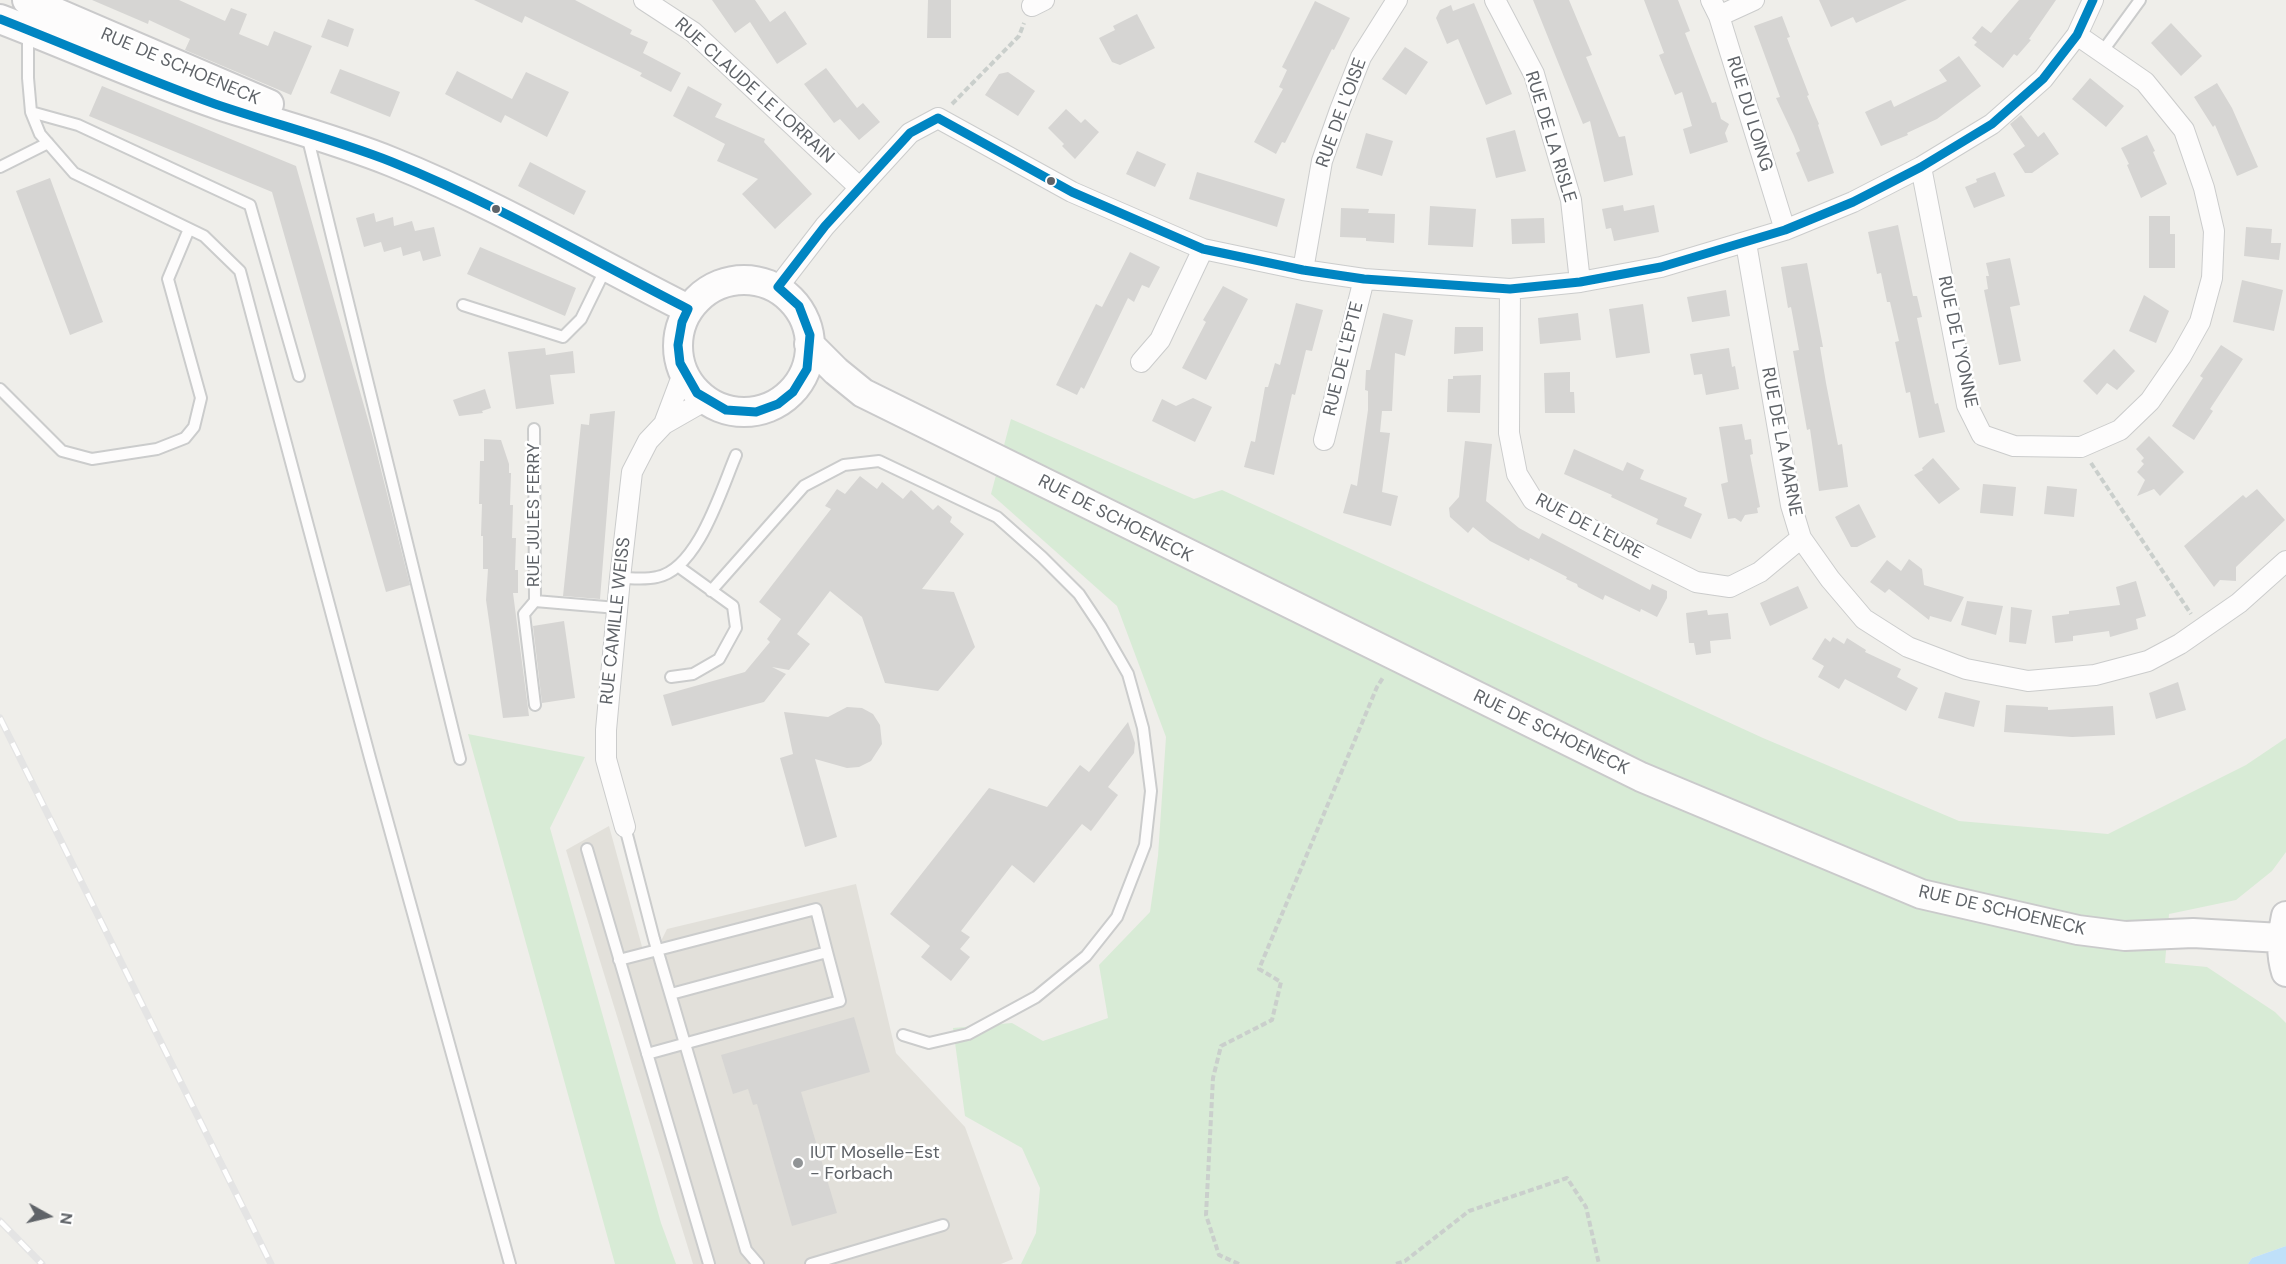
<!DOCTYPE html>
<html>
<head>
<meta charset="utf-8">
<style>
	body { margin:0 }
	#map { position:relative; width:2286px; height:1264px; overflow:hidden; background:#efeeea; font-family:"DM Sans",sans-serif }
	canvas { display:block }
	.north { position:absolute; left:18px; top:1186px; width:60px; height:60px; -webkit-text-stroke:4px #fff; paint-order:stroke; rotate:98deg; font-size:16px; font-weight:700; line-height:24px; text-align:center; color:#5f6368 }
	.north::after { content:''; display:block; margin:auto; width:21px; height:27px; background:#5f6368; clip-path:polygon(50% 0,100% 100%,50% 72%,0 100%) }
</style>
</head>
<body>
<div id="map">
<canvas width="2286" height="1264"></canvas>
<div class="north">N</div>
</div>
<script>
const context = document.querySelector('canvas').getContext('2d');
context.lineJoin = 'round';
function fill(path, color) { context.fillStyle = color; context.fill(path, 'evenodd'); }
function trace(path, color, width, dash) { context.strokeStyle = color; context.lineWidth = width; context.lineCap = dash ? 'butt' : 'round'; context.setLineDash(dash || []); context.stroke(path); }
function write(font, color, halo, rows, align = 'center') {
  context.font = font + ' "DM Sans",sans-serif'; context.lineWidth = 5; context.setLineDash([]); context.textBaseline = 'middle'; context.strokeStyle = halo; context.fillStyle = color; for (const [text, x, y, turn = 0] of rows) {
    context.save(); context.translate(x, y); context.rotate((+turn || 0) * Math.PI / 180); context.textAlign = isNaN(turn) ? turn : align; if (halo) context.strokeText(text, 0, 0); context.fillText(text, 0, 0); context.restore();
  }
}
const education = new Path2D(`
	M609,826L644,954L657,949L667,929L856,884L896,1053L965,1127L1013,1259L1001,1264H693L566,850Z`);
const green = new Path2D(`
	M1011,419L1194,499L1222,490L1763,738L1959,821L2108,834L2246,765L2286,738V852L2272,871L2236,900L2169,914L2165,963L2207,967L2275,1012L2286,1023V1246L2252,1258L2248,1264H1021L1036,1233L1040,1188L1022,1148L965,1116L953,1028L1012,1023L1043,1041L1108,1018L1099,965L1150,912L1158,856L1166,737L1117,606L991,494Z
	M468,734L585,757L550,828L661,1223L676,1264H615Z`);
const water = new Path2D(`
	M2286,1246V1264H2248L2252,1258Z`);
const building = new Path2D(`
	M92,0H179L225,21L231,8L247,14L239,34L268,46L274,31L312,46L291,95L185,50L190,39L149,20L148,24Z
	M474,0H575L632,30L630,34L648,42L643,53L681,73L671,92L640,76L642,73L525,16L522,23Z
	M712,0H755L770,22L785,11L807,44L777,64L750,22L735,33Z
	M928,0H951V38H927Z
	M1533,0H1569L1592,55L1586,57L1619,137L1625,136L1633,175L1604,182L1590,121L1583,124Z
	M1644,0H1678L1690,31L1685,33L1712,103L1716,102L1721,119L1729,124L1725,133L1728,142L1690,154L1683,129L1692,126L1682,92L1675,95L1659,55L1664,53Z
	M1819,0H1907L1856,23L1853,17L1831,27Z
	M2019,0H2056L2029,39L2031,40L2017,56L2014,54L2003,68L1974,45L1977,42L1972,38L1982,26L1991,33Z
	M1315,1L1350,18L1334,50L1332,49L1285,143L1282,142L1276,154L1254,142L1283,89L1279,87L1287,70L1282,67Z
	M1474,3L1512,94L1486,105L1458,39L1447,44L1436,18L1440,10L1451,5L1453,11Z
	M1137,14L1155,48L1120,65L1112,62L1099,38L1115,30L1113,26Z
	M1782,16L1790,37L1787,38L1809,95L1807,96L1819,124L1818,125L1834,173L1808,182L1796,153L1800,151L1794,136L1776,98L1780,97L1754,26Z
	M328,19L354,29L348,47L321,37Z
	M2171,23L2202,56L2181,76L2151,43Z
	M1405,47L1428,62L1406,95L1382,79Z
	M1959,56L1981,86L1937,119L1907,133L1908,135L1881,146L1865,112L1891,100L1894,107L1947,81L1939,70Z
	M826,68L857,108L863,103L880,122L859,140L840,119L834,123L804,84Z
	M340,69L400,92L390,117L330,93Z
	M457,71L512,99L526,72L569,92L547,137L505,115L501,123L445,94Z
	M1008,72L1035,91L1018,116L985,95L999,74Z
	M2090,78L2124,106L2106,127L2072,99Z
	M2217,83L2232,108L2258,167L2237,176L2215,125L2213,127L2194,97Z
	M102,86L296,166L372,434L410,585L386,592L272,192L89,116Z
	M688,86L722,104L715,117L765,139L764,142L812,194L775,229L742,194L758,179L717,161L725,144L673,116Z
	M1066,109L1081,123L1085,119L1099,132L1075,159L1062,146L1064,144L1048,128Z
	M2021,115L2038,137L2044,132L2059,154L2032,173H2025L2013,154L2025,146L2010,124Z
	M1515,130L1526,171L1496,178L1486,138Z
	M1366,133L1393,141L1382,176L1356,168Z
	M2147,135L2155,151L2153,152L2167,184L2141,198L2127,165L2129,164L2121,148Z
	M1137,151L1166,164L1155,187L1126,174Z
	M530,162L586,191L574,215L518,186Z
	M1197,172L1285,199L1277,227L1189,199Z
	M1995,172L2005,196L1974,208L1965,187L1977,182L1976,179Z
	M50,178L103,322L70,335L16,191Z
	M1623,205L1624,211L1654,205L1659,232L1614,241L1611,228L1606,229L1602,209Z
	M1430,206L1476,209L1473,247L1428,245Z
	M1341,208L1369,209L1368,213L1395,214L1394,243L1366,241V238L1340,237Z
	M374,213L376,222L393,217L394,226L412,221L415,231L434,227L441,256L423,261L420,251L403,256L401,247L384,252L381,242L364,247L356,218Z
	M2149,216H2170V234H2175V268H2149Z
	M1544,218L1545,243L1512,244L1511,219Z
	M1898,225L1913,296H1917L1922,317L1917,318L1935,404L1938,403L1945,432L1919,438L1910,392L1906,393L1895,342L1899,341L1890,302H1887L1881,273L1877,274L1868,232Z
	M2246,227L2272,229L2271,243H2281L2279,260L2244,256Z
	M480,247L576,288L565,316L467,274Z
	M1130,252L1160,267L1149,288L1142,285L1134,302L1128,298L1084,389L1081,387L1077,395L1056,385L1096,304L1102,307Z
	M2010,258L2020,305L2010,307L2021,361L1999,365L1984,290L1988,289L1986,276H1989L1986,263Z
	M1807,263L1823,347H1820L1826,383L1838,445L1842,444L1848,487L1819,491L1810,429L1807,430L1793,351L1799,350L1791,307L1788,308L1781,267Z
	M2242,280L2283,290L2274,331L2233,322Z
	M1223,286L1248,299L1206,380L1182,368L1206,322L1203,320Z
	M1726,290L1730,316L1692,322L1687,297Z
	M2144,295L2169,311L2156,343L2129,331Z
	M1296,303L1323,310L1312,351L1306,350L1295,395L1292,394L1274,475L1244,467L1251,441L1255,442L1265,387H1268L1275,363L1280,365Z
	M1643,304L1650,353L1616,358L1609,309Z
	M1383,313L1413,320L1405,356L1395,353L1392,411H1382L1380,432L1390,433L1382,492L1398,496L1391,526L1343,513L1351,484L1357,486L1368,410V391L1365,390L1366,370H1370Z
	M1578,313L1581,340L1540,344L1538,318Z
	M1455,327H1483V351L1454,354Z
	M2221,345L2243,359L2210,409L2213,411L2194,440L2172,426L2203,378L2200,376Z
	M545,348L546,355L573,351L575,373L550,375L554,404L516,409L508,352Z
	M1729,348L1732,367L1735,366L1739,389L1706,395L1702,374L1694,375L1690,354Z
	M2114,349L2135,371L2117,390L2107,383L2097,395L2083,381Z
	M1570,372V392H1574L1575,413H1545L1544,373Z
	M1481,375L1480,413L1447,412L1448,379H1453V376Z
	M485,389L491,408L482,411L483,413L459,416L453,400Z
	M1193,398L1212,407L1195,442L1152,421L1162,399L1176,406Z
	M615,411L600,599L563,596L581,424L589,425L590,414Z
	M1742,424L1745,440L1751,439L1753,454L1750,455L1760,507L1757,508L1758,513L1745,515L1741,522L1735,518L1728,519L1721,484L1728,482L1719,427Z
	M2149,436L2184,472L2160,496L2154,489L2137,496L2145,480L2137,472L2144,464L2141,461L2144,458L2136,449Z
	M484,439L501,440L509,464V473H511L510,505H513L512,538H516L515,570H518V593H513L529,716L503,718L486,600L488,569H483V536H481L482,504H479L480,461H484Z
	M1465,441L1492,444L1486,501L1519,528L1539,539L1542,533L1650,590L1652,584L1667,591V598L1657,617L1641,609L1640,612L1605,595L1603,600L1578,587L1577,584L1566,579L1567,577L1530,558L1529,561L1490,541L1473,527L1468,533L1450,517L1449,508L1459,497Z
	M1574,449L1623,471L1627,462L1644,470L1640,479L1687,498L1684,506L1702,514L1691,539L1656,524L1658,519L1611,497L1612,495L1564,474Z
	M1933,458L1960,489L1939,504L1914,475L1923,470L1922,468Z
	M860,476L877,489L882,482L903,499L911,490L933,510L938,505L952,517L950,522L964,534L922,589L954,592L975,647L938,691L885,683L862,617L830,591L797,634L810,644L789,670L772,667L786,674L764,702L672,726L663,695L745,672L770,642L767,639L781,619L759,602L831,509L825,506L837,489L845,494Z
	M1983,484L2016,487L2013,516L1980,513Z
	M2047,486L2077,489L2074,517L2044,514Z
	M2257,489L2285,520L2236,567V581L2220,580L2214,587L2184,546L2243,495L2246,498Z
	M1859,504L1876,537L1857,547H1851L1835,517Z
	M1909,559L1922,569L1924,585L1964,597L1951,622L1930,616L1929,620L1889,589L1885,593L1870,582L1887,560L1901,571Z
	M2136,581L2146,616L2136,619L2138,629L2110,637L2109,631L2073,636V641L2055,643L2052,616L2069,614V611L2120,605L2116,587Z
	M1798,586L1808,608L1770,626L1760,603Z
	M1967,601L2003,606L1996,635L1961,625Z
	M2011,607L2032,610L2026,644L2009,642Z
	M1707,610L1708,615L1728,613L1731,639L1710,641L1711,653L1696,655L1694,643H1689L1686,613Z
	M564,621L575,698L542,703L533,626Z
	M1833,637L1844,644L1847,638L1866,650L1865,652L1901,669L1897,677L1918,688L1906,711L1845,679L1839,689L1818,677L1824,666L1812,659L1825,638L1830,642Z
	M2178,682L2186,710L2156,719L2149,693Z
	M1945,692L1980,701L1974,727L1938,718Z
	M2006,705L2048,707V710L2113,706L2115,735L2072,737L2004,732Z
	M847,707L862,708L873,714L880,725L882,744L871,761L859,767L847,768L815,759L837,837L805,847L780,758L793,754L784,712L828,717Z
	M1128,722L1135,743L1134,753L1108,787L1118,795L1091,831L1082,824L1034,883L1012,865L961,931L970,937L960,949L970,957L951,981L921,957L930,946L890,914L989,788L1047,807L1080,765L1089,772Z
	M854,1017L870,1072L801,1092L837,1213L792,1226L757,1104L753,1105L748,1089L733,1094L721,1055Z`);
const path = new Path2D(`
	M952,104L1019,36L1024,23
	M2091,463L2191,614
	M1239,1264L1219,1255L1206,1215L1213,1078L1221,1046L1272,1020L1281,982L1259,969L1377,687L1384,676
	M1396,1264L1405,1261L1469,1211L1567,1178L1586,1207L1599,1264`);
const lane = new Path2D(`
	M28,32V78L31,112L40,134L74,173L204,236L240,271L370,758L510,1264
	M2102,52L2140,0
	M31,112L78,125L250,205L299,376
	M307,135L460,759
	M0,167L48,143
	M463,305L563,337L581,319L606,268
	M0,389L62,451L92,459L157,449L185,438L194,427L201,398L168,279L189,229
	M534,429L535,601L617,608
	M620,578C631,578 646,580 657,577C698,569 721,490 736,455
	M711,591L804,486L844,465L879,461L997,517L1042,557L1079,594L1101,627L1128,674L1143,728L1151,791L1145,845L1117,917L1086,956L1036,997L968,1034L929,1043L903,1035
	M535,601L524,614L535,705
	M671,677L693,674L719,659L736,628L733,606L679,567
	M625,827L654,939L746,1250L758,1264
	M587,849L709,1264
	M619,960L816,909L827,952
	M647,1054L840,1001L827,952L671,994
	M811,1264L943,1225`);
const street = new Path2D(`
	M644,0L693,32L859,187
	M1495,0L1534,74L1571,200L1580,282
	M1711,0L1719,16L1785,230
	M1032,6L1044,0
	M1719,16L1754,0
	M1921,167L1967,405L1982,435L2014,446L2081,447L2120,430L2150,401L2181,356L2200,322L2212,278L2214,231L2204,188L2184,130L2145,82L2077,35
	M1746,243L1791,505L1801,538L1830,579L1864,619L1908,647L1966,669L2028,681L2095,675L2148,661L2180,644L2239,603L2286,561
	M1303,270L1322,161L1340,110L1361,57L1397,0
	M778,287L825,226L910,133L938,118L1072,192L1203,249L1303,270L1364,279L1510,289L1580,282L1661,267L1785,230L1853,202L1921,167L1992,124L2043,79L2077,35L2093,0
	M1510,289L1509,433L1517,474L1533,500L1696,582L1730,587L1760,572L1801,538
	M1141,362L1160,340L1203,249
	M664,424L684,371
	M1324,440L1364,279
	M625,827L606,759V730L620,578L632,472L648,441L664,424L706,400`);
const secondary = new Path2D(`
	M27,0L269,104
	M0,19C73,47 145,80 219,105C277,124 335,139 392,162C494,203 589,259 688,309
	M678 346a66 66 0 1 1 132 0a66 66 0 1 1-132 0Z
	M809,344L836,371L863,393L1641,777L1921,894L2078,930L2125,936L2193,933L2281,938
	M2286,916C2282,936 2280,952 2286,972`);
const rail = new Path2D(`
	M0,718L271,1264
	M0,1221L42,1264`);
const bus1 = new Path2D(`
	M0,19C72,47 142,78 215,104C274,124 334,139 392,162C494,203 590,259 688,309L682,322L678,345L680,363L697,393L726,410L756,412L778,404L793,392L807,369L810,335L799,306L778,287L825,226L910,133L938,118L1072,192L1203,249L1303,270L1364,279L1510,289L1580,282L1661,267L1785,230L1853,202L1921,167L1992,124L2043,79L2077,35L2093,0`);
const markers = [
	[1051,181,5,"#5f6368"],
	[496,209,5,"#5f6368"],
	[798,1163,6,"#919496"]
];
const streetNames = [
	["RUE DE SCHOENECK",180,67,23],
	["RUE CLAUDE LE LORRAIN",754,91,42],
	["RUE DE L'OISE",1342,113,-70],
	["RUE DU LOING",1749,114,73],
	["RUE DE LA RISLE",1550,137,73],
	["RUE DE L'YONNE",1957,342,78],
	["RUE DE L'EPTE",1344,359,-76],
	["RUE DE LA MARNE",1781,442,79],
	["RUE JULES FERRY",534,515,-90],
	["RUE DE SCHOENECK",1115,519,27],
	["RUE DE L'EURE",1589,527,28],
	["RUE CAMILLE WEISS",616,621,-84],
	["RUE DE SCHOENECK",1551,733,26],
	["RUE DE SCHOENECK",2002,911,13]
];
const poiNames = [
	["IUT Moselle-Est",810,1153],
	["- Forbach",810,1174]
];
fill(education, '#e2e0da');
fill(green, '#d8ebd6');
fill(water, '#bfe0f9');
fill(building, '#d6d5d3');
trace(lane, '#cbcccc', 14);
trace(street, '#cbcccc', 22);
trace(secondary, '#cacacb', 32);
trace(path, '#cacfcc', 4, [6, 3]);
trace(lane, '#fdfcfc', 10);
trace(street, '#fdfcfc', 20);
trace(secondary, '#fdfcfc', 28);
trace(rail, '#e4e4e4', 7);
trace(rail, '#fff', 4.5, [14]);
trace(bus1, '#0085c2', 9);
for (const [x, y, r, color] of markers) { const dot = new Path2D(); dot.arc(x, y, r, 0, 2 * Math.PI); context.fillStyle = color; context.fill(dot); trace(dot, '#fff', 2); }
write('18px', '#5f6368', '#fff', streetNames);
write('18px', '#5f6368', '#fff', poiNames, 'left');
</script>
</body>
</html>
